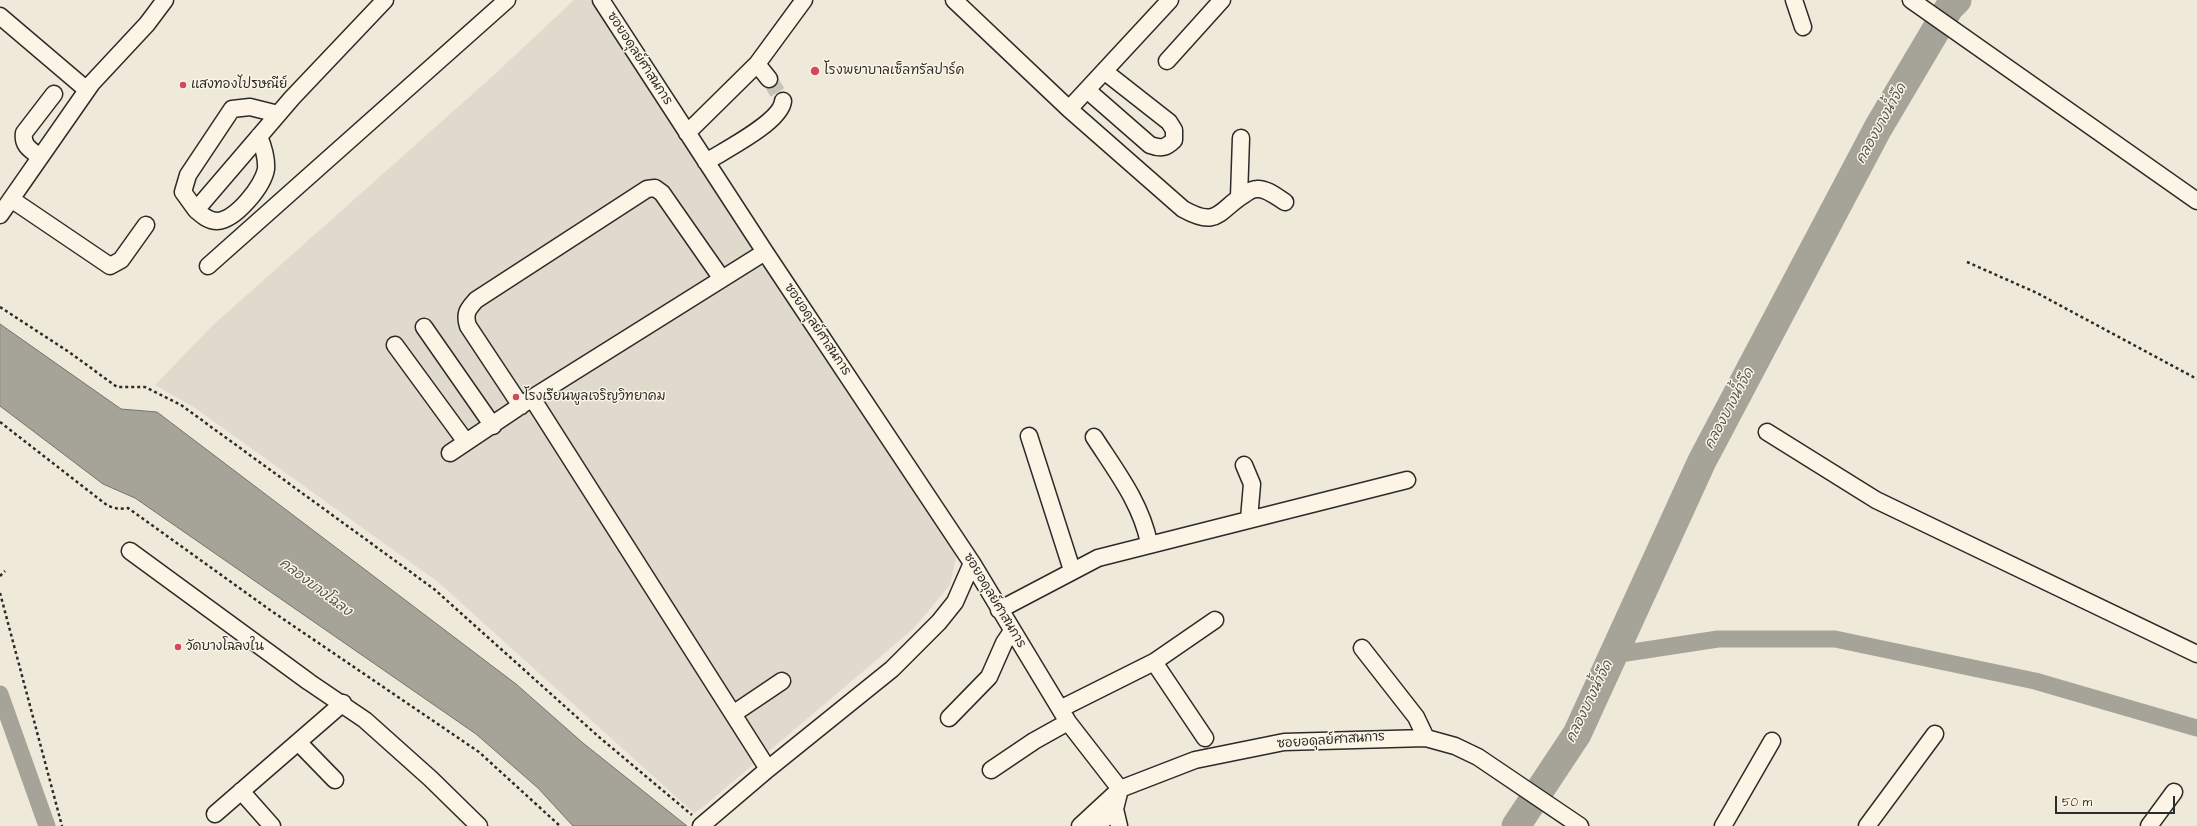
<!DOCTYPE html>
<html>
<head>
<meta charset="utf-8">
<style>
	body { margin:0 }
	#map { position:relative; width:2197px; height:826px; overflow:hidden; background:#efe9da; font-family:"Architects Daughter",sans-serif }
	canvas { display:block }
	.scale { position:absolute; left:2055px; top:796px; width:120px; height:18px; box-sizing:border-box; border:2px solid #2b2b2b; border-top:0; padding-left:5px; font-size:12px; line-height:14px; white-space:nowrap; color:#2b2b2b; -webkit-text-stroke:3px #fcf5e5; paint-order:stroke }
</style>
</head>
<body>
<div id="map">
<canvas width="2197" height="826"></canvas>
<div class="scale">50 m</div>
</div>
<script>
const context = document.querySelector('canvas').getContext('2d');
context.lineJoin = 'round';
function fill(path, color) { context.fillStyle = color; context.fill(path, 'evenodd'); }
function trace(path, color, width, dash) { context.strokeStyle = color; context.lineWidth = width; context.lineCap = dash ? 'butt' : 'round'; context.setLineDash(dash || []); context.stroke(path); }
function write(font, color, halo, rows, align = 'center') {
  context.font = font + ' "Architects Daughter","Playpen Sans Thai",sans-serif'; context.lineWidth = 3; context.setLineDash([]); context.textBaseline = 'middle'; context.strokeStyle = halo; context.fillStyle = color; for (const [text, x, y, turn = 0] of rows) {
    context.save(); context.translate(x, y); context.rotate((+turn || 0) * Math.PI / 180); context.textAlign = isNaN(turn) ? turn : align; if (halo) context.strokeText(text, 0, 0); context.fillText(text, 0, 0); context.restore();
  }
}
const built = new Path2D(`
	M574,0H596L958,548L950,585L913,629L703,807L694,813L438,582L195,408L155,385L212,326L495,74Z`);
const water = new Path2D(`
	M0,324L121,409L157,412L516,684L583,743L687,826H573L538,788L476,734L135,498L103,484L0,406Z`);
const canal = new Path2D(`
	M1613,655L1718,639H1835L2035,681L2197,728
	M0,694L47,826`);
const river = new Path2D(`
	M1516,826L1577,734L1702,461L1878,128L1949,8L1957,0`);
const minorTunnel = new Path2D(`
	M769,79L783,101`);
const path = new Path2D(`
	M1967,262L2037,293L2197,379
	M0,307L69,352L117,387H145L181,405L434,589L599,737L692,815
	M0,422L108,506L119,509L128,508L270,610L479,752L560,826
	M0,576L5,571
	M0,593L62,826`);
const minor = new Path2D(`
	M601,0L765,252L972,563L1068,722L1120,789L1195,760L1284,742L1426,738L1455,746L1478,757L1580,826
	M954,0L1069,109L1183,209C1219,229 1218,210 1245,194C1249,191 1252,189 1257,189C1266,188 1277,197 1285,202
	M1794,0L1803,27
	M1911,0L2197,201
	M0,16L87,90
	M1167,61L1222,0
	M757,64L769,79
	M1087,90L1150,145C1161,149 1166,148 1174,140V130L1169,122L1104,71
	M1069,109L1170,0
	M278,114L250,107L232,109L188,175L183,192L196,210L292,98L385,0
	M687,133L757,64L804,0
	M40,157C31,150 22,146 24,133L54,94
	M706,162C725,150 781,122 783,101
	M1239,197L1241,138
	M11,199L110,266L121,260L146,225
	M196,210C202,215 208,221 217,221C236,220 263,186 266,169C267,157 263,146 259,136
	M0,215L92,83L147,24L165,0
	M208,266L507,0
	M424,327L493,426
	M395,345L466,442
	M532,398L768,769
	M521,406L468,326C464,313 468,309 476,300L647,189L655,188L662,193L722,279
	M1767,432L1876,500L2197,654
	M1029,436L1072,570
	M1094,437C1116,471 1141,503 1149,543
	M450,453L532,398L765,252
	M1244,465L1252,484L1249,519
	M130,551L309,682L365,720L431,779L479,826
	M999,610L1098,558L1407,480
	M1362,648L1416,717L1426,738
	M1154,662L1205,738
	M1060,709L1154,662L1215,620
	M733,714L782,681
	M949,718L989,677L1004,643L1012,631
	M298,742L335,780
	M991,770L1034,741L1068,722
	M241,791L272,826
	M215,814L343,703
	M701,826L768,769L892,669L939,622L955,602L972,563
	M1080,826L1120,789
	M1097,826L1115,809
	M1119,826L1115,809L1120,789
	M1723,826L1772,741
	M1867,826L1935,734
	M2149,826L2174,792`);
const markers = [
	[815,71,5,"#d1495b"],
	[183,85,4,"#d1495b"],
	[516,397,4,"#d1495b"],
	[178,647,4,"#d1495b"]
];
const streetNames = [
	["ซอยอดุลย์ศาสนการ",639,59,57],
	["ซอยอดุลย์ศาสนการ",817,330,56],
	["ซอยอดุลย์ศาสนการ",994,601,59],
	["ซอยอดุลย์ศาสนการ",1331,741,-4]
];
const poiNames = [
	["โรงพยาบาลเซ็ลทรัลปาร์ค",824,71],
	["แสงทองไปรษณีย์",191,85],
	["โรงเรียนพูลเจริญวิทยาคม",524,397],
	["วัดบางโฉลงใน",186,647]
];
const waterNames = [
	["คลองบางน้ำจืด",1882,124,-61],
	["คลองบางน้ำจืด",1730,409,-62],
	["คลองบางโฉลง",315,588,37],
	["คลองบางน้ำจืด",1590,702,-64]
];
fill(built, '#e0dacc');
fill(water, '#a6a399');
trace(water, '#75736d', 1);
trace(canal, '#a6a399', 17);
trace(river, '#a6a399', 29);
trace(minorTunnel, '#c8c3b7', 16, [16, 8]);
trace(minor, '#2b2b2b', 19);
trace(path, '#2b2b2b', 2.5, [3, 3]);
trace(minor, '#fcf5e5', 16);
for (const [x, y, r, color] of markers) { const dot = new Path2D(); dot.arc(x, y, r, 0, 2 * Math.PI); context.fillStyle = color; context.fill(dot); trace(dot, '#fcf5e5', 1.5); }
write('13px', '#2b2b2b', '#fcf5e5', streetNames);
write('13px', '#2b2b2b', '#fcf5e5', poiNames, 'left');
write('italic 14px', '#565552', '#fcf5e5', waterNames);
</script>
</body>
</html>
